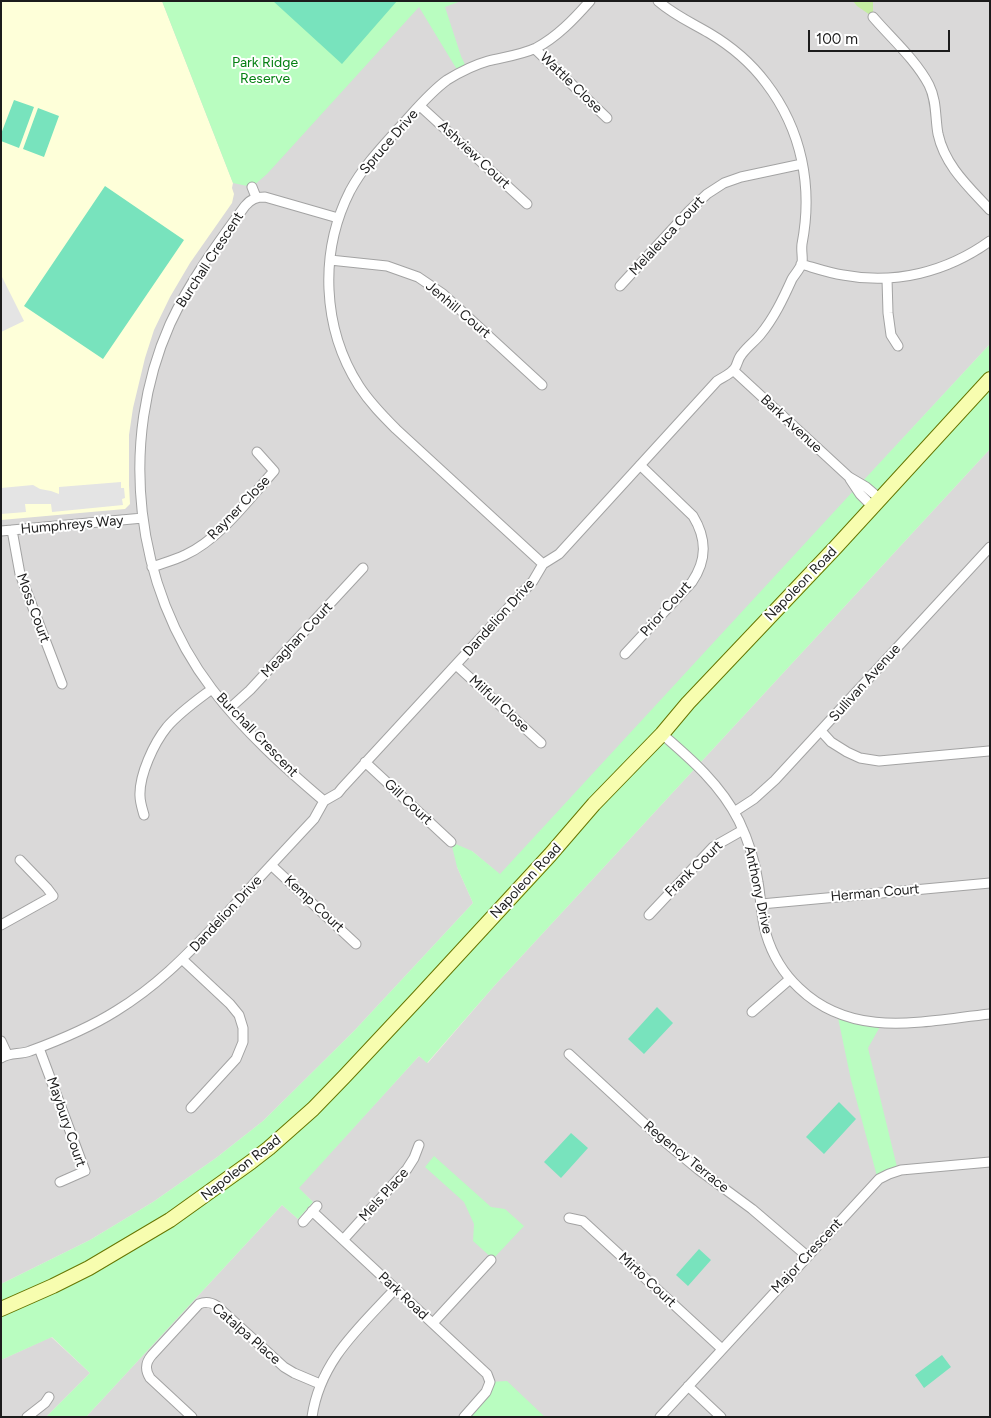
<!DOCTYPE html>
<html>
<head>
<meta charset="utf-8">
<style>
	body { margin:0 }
	#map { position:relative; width:991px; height:1418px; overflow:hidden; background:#eeeae1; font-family:Figtree,sans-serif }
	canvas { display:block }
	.frame { position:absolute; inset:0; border:2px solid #1c1c1c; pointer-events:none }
	.scale { position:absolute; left:808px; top:30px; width:142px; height:22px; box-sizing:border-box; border:2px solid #1c1c1c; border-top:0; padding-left:6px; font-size:15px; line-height:18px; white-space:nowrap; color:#1c1c1c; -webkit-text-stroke:4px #fff; paint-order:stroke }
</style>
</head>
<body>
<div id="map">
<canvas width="991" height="1418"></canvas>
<div class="frame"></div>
<div class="scale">100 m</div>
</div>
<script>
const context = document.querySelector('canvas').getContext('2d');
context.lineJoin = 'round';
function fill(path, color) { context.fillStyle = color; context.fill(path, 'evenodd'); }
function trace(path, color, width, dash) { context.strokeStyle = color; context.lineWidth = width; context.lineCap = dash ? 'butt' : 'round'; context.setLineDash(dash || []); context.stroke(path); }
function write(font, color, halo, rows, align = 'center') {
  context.font = font + ' Figtree,sans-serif'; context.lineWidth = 4; context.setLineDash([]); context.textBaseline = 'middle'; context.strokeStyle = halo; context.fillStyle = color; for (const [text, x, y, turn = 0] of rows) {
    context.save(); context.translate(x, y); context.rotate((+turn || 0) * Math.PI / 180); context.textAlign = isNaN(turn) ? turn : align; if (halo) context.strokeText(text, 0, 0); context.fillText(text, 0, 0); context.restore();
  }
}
const residential = new Path2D(`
	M1,1H990V344L500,875L472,851L457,867L473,903L354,1031L263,1121L216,1158L153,1202L90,1240L1,1284Z
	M990,449V1417H86L282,1205L298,1219L313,1202L298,1188L419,1056L428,1063L495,985Z
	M51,1337L90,1373L46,1417H1V1360Z`);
const education = new Path2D(`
	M1,1H162L233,183L232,188L234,194L232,203L190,263L170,297L154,330L145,358L133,408L129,435V485L130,504L125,509L1,520Z`);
const grass = new Path2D(`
	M853,1H873V17L857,6Z`);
const park = new Path2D(`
	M162,1H461L445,7L461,56L467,69L459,73L419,7L267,174L252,187L233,183Z
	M990,344V449L495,985L427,1063L419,1056L299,1188L313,1202L298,1219L282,1205L86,1417H46L90,1373L52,1337L1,1360V1284L90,1240L153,1202L216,1158L263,1121L354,1031L473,903L457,867L451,842L472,851L500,874L856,488L873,507L880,499L861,483Z
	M837,1013L882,1023L868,1048L898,1171L878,1180L851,1080Z
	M434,1156L491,1207L505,1209L524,1226L493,1259L473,1241L474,1224L464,1202L425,1167Z
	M507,1381L545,1417H464L490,1382Z`);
const pitch = new Path2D(`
	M273,1H397L342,64Z
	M14,100L34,107L19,148L1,141V134Z
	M38,108L59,116L44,157L23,149Z
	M105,186L184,240L103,359L24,306Z
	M657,1007L673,1023L644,1054L628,1039Z
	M839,1102L856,1119L824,1154L806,1137Z
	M571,1133L588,1148L561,1178L544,1162Z
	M699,1249L711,1260L688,1286L676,1275Z
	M942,1355L951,1367L924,1388L915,1375Z`);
const parking = new Path2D(`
	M1,275L24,321L1,332Z
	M121,482V488H124L125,498L122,499L123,505L52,512L51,504H25L26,512L1,514V488L33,485L40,489L51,491L59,494V487Z`);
const minor = new Path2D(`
	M873,17C891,38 916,60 929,85C937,101 935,118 938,134C945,166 969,187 990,210
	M535,49L607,118
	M420,106L527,204
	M252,187L256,197
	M330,260L387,266L418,277L443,294L542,385
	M801,264C815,268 829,273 843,275C895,285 947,272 990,241
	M887,279L888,313L891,335L898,346
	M620,286L689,211L707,194L724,183L741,177L802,164
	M733,370L849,477L866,487L880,499
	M850,479L860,494L873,507
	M12,530L20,574L62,684
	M1,531L143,518
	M543,564L396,429C383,416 370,403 359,386C322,328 319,252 350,191C363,167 381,148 399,128C414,112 429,93 447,80C460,72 474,65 488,61C504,57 521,55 536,48C557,37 574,19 590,1
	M152,567C163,563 175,560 185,555C220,539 249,499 274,471L257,452
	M625,654L692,582C707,560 707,539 693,516L640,465
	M456,665L541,743
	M229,709L250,690L363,568
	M821,731L831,742L847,752L860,758L879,761L989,751
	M662,734C691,759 721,785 739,821C748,840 755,861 758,882C761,899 761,917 766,934C772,954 784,974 799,988C853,1040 923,1021 990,1014
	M365,762L451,842
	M324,801C284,767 244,731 212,689C134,587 118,441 170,324C190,281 217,244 245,206C251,199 256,197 265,197L338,218
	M734,812L754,799L775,780L990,547
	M144,815C142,808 140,802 140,796C139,775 154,743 167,727C180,712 196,701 212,689
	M271,865L356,944
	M761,904L990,883
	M649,915L713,847L743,830
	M1,925L53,896L47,888L20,860
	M183,960L230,1004L239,1015L243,1028V1042L236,1059L191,1108
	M752,1012L790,979
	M1,1041L7,1054
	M39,1048L85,1171L60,1182
	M569,1054L659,1137L699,1170L752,1209L807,1256
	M1,1058C10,1052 20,1055 30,1051C60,1040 89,1028 116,1011C162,983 192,949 229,911C257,880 285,850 314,819L324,801L338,793L342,788L533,581L543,564L559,554L717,381C723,377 731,374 735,368C738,363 738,358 742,354C747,347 754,342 760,335C774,318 783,299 792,279C795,274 800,269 802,263C803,257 801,251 802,244C813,187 802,130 766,83C751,63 731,46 709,33C692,23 674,15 658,1
	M312,1211L487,1374L490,1382L486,1392L464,1417
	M569,1218L583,1221L722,1349
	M303,1222L317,1206
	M343,1240L407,1169L414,1158L419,1145
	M433,1323L491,1260
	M688,1386L721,1417
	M27,1417L45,1403L49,1397
	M192,1417L150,1378C145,1370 145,1363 152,1355L199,1304C206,1301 211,1302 217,1306L284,1367L294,1373L320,1384
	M312,1417C320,1361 359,1328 395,1289
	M660,1417L879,1179L889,1174L901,1170L990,1162`);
const secondary = new Path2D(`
	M1,1309L53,1286L89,1268L170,1220L251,1162L269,1148L313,1109L344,1077L419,997L550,855L594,804L662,734L688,703L835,548L990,379`);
const parkNames = [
	["Park Ridge",265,63],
	["Reserve",265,79]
];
const streetNames = [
	["Wattle Close",571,83,44],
	["Spruce Drive",389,142,-49],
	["Ashview Court",474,155,43],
	["Melaleuca Court",667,236,-47],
	["Burchall Crescent",210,260,-57],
	["Jenhill Court",458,310,40],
	["Bark Avenue",791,424,43],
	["Rayner Close",239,508,-46],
	["Humphreys Way",72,525,-5],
	["Napoleon Road",801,584,-46],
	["Moss Court",33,608,70],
	["Prior Court",666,609,-48],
	["Dandelion Drive",499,618,-48],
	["Meaghan Court",297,640,-47],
	["Sullivan Avenue",865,683,-48],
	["Milfull Close",499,704,43],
	["Burchall Crescent",257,735,46],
	["Gill Court",408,802,43],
	["Frank Court",694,869,-44],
	["Napoleon Road",526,881,-47],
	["Anthony Drive",758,890,78],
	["Herman Court",875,893,-5],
	["Kemp Court",314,904,43],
	["Dandelion Drive",226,914,-47],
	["Maybury Court",66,1122,71],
	["Regency Terrace",686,1157,39],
	["Napoleon Road",241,1168,-38],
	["Mels Place",384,1195,-48],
	["Major Crescent",807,1256,-47],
	["Mirto Court",647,1280,43],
	["Park Road",403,1296,43],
	["Catalpa Place",246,1334,41]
];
fill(residential, '#dad9d9');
fill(education, '#feffd9');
fill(grass, '#c5eda2');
fill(park, '#b9fdc0');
fill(pitch, '#78e3bd');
fill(parking, '#e4e4e4');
trace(minor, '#a3a3a3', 11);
trace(secondary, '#667600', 16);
trace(minor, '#fff', 9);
trace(secondary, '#f7fdaf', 14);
write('14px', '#048012', '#fff', parkNames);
write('14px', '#1c1c1c', '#fff', streetNames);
</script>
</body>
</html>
